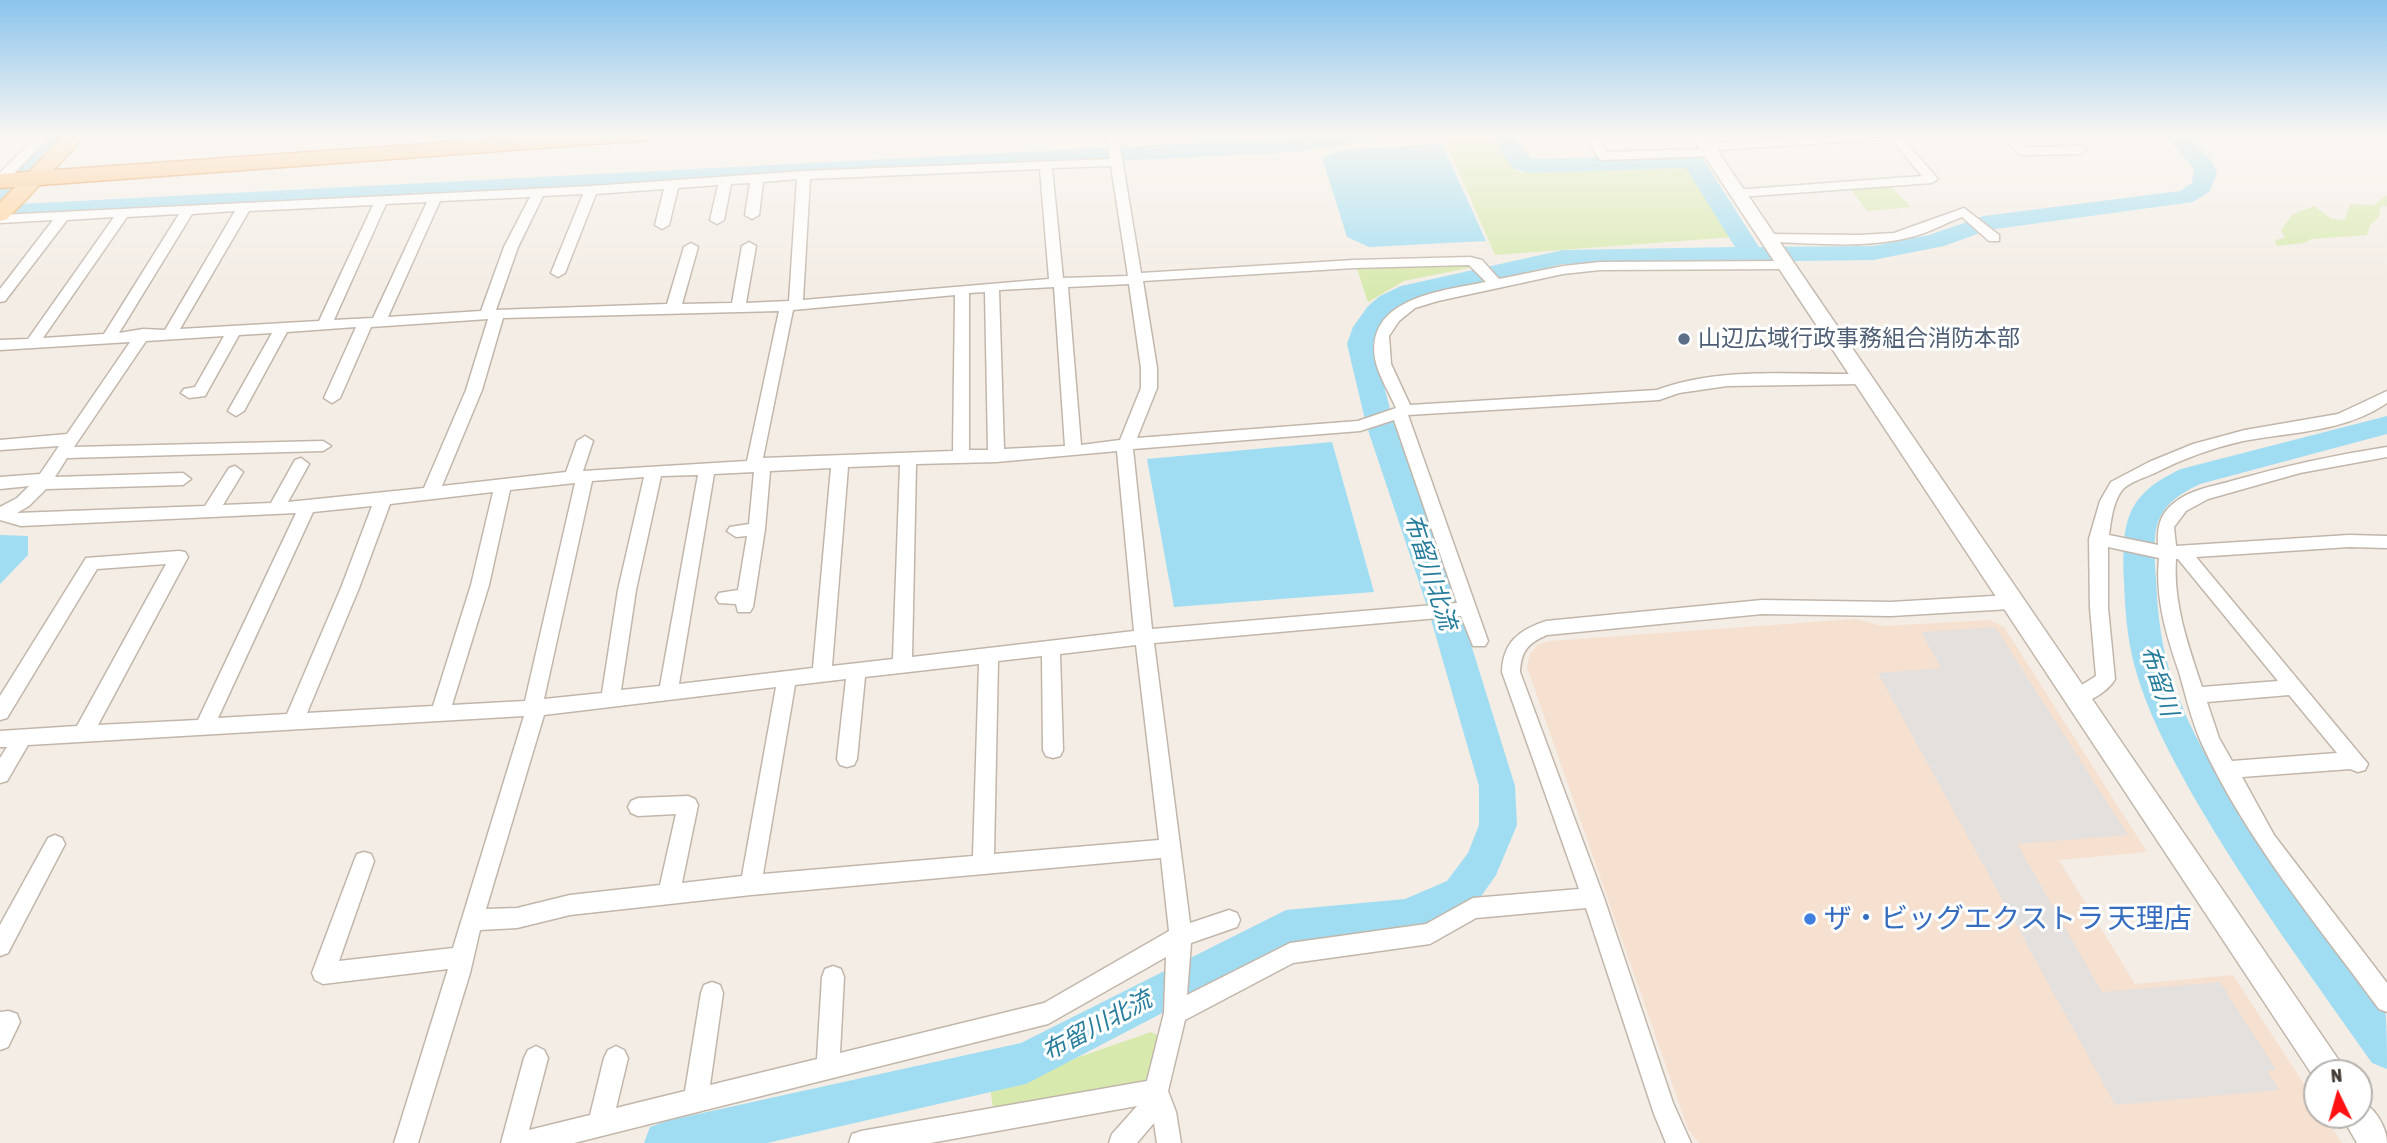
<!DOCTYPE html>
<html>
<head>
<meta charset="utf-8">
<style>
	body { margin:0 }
	#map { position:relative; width:2387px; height:1143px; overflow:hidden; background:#f3ede5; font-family:"Asap Condensed",sans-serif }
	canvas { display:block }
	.north { position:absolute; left:2303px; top:1059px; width:70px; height:70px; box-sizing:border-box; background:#fff; border:2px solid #b5b1ae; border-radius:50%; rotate:355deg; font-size:19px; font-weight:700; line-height:28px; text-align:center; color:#463c35 }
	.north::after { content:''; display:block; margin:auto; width:24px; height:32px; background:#ff1012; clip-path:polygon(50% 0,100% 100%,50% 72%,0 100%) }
</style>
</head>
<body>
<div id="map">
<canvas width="2387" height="1143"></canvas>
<div class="north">N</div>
</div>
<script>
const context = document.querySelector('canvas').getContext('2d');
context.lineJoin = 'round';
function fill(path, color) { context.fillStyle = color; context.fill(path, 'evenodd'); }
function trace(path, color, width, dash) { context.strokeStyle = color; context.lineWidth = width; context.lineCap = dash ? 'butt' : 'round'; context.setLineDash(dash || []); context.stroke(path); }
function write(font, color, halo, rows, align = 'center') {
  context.font = font + ' "Asap Condensed","Noto Sans JP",sans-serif'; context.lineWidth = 6; context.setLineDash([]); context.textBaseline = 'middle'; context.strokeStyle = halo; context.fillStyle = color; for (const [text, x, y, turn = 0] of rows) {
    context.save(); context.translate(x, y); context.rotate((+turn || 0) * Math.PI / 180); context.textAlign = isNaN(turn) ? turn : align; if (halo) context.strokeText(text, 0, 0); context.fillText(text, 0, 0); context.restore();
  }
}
const commercial = new Path2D(`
	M1855,619L1882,626L1989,620L2004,627L2147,852L2059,860L2135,984L2233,975L2317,1104V1115H2324L2342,1143H1699L1688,1129L1527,667L1530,654L1537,645L1550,641Z`);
const green = new Path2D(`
	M1496,136L1519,172L1689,167L1734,237L1495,255L1444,138Z
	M1889,185L1911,207L1867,211L1849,187Z
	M2387,195V206L2380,207L2379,217L2370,225L2367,235L2311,239L2304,243L2277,246L2275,240L2285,238L2281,230L2293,214L2314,206L2332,219L2345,220L2350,204L2374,205Z
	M1468,263L1473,267L1404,281L1368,302L1356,266Z
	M1151,1032L1159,1036L1145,1083L993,1108L990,1088Z`);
const parking = new Path2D(`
	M1995,627L2128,835L2017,844L2102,992L2220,982L2276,1070L2267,1071L2279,1090L2115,1105L1878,673L1941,668L1921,632Z`);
const water = new Path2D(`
	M1442,144L1486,241L1369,247L1347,237L1322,158L1341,150Z
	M1332,442L1374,592L1174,607L1147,459Z
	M0,535L28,536V555L0,584Z`);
const stream = new Path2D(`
	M1310,134L1313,142`);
const river = new Path2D(`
	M49,134H72L8,201L0,203V183Z
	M1326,134H1383L1380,139L1372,141L1292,152L0,219V205L1292,138Z
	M1491,134H1513L1531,159L1693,154L1701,156L1759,247L1873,246L1929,235L1984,216L2180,191L2192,183L2194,169L2165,134H2188L2213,163L2217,174L2209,192L2193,202L1988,230L1944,246L1873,260L1563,264L1418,297L1398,306L1386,318L1379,328L1373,344L1394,424L1460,609L1515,786L1517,825L1496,875L1475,905L1407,935L1291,946L1026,1084L767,1143H644L650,1127L666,1121L1021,1043L1286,910L1405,899L1447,881L1468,853L1479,825V786L1428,609L1366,424L1347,344L1353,327L1368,306L1380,296L1401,286L1563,250L1735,247L1686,168L1530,173L1512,168Z
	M2387,416V434L2200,484C2151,507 2153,529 2156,578C2157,607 2160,634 2167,662C2191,755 2269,853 2325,930C2345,956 2370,982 2385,1011C2387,1021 2387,1055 2387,1069L2372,1063C2311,976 2248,891 2195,799C2171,756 2147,713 2134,664C2127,637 2125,609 2124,581C2122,524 2124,495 2181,469Z`);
const minor = new Path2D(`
	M39,134H52L5,183L0,184V173Z
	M1106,134H1118L1141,273L1354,260L1470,257L1482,260L1499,279L1563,266L1600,262L1788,261L1795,265L1788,269L1600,270L1563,274L1438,301L1415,308L1399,321L1389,336L1391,364L1410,405L1657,390C1720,366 1796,375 1863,374L1871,379L1863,384L1727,386L1679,393L1659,400L1408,415L1488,641L1485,646H1473L1461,616L1154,643L1190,923L1229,910L1237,913L1240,920L1237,927L1191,943L1187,995L1290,943L1426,924L1473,898L1579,889L1502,672C1503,642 1519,630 1546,621L1762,600L1891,602L2010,595L2016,597L2019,602L2016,607L2010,609L1891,616L1762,614L1547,635C1528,643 1521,651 1520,672L1604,898L1673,1103L1691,1143H1666L1654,1114L1586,908L1476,918L1430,944L1293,963L1185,1020L1168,1091L1176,1112L1181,1143H1157L1154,1123L1137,1143H1109L1112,1134L1137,1106L930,1143H849L852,1134L861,1131L1147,1081L1164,1013L1166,957L1048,1024L574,1143H501L524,1058L528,1050L536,1046L544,1050L548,1058L529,1130L590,1115L604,1058L608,1050L616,1046L624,1050L628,1058L616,1108L685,1091L701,993L704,985L712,982L720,985L723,993L710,1085L817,1059L822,977L825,969L833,966L841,969L844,977L840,1053L1044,1003L1169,931L1161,858L751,895L570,915L517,928L480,930L470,973L418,1143H394L448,969L323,984L315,980L312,973L354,861L357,854L364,852L371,854L374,861L339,961L453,948L524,716L28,745L7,781L0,783V758L7,747H0V731L77,726L166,564L97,569L7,718L0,720V696L86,558L179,551L185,552L188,557L98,725L198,720L296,513L21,526L0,520V507L17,498L29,486L0,489V477L40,474L59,446L0,450V440L67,434L130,342L0,350V340L28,339L114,217L67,220L5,301L0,302V289L53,220L0,223V215L591,186L804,171L1110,159ZM1111,166L1128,276L1063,278L1052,168ZM1040,169L1049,279L803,300L810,179ZM797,179L789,301L746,303L756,246L749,242L742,246L732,303L682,304L698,247L691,243L684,247L667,304L496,310L518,247L543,196L583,194L551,273L558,277L565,273L596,194L664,189L655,225L662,229L669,225L678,188L718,185L710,220L717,224L724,220L731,184L750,183L745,215L752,219L759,215L763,182ZM530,197L504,247L481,311L388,317L440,201ZM427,202L373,318L334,320L386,204ZM373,205L319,321L180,329L249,211ZM235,211L165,330L143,329L119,333L192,214ZM179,214L104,334L43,338L127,217ZM1469,265L1486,282C1441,291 1362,298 1376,363C1380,378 1390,394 1396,408L1358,421L1137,438L1157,388V368L1143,281L1354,268ZM1129,284L1141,368V388L1120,440L1081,445L1068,287ZM1054,287L1065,446L1004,449L999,290ZM985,292L988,450H969V293ZM955,295L953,451L763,458L793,310ZM779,311L747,461L583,471L593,441L585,436L577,441L566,472L442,486L482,390L503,318ZM488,319L466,390L424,488L288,502L309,464L301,458L295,460L271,503L223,505L243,472L235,466L229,468L205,506L17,513L29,506L46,489L183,485L191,479L183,473L55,477L67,458L323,451L331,446L323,441L74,447L146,341L224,336L195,387L184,389L181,393L189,398L205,396L239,335L272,333L228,411L236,416L244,411L287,332L356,327L324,398L332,403L340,398L371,327ZM1394,420L1457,603L1152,629L1133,449L1360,431ZM1117,451L1134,631L912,657L916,464L996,462ZM900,465L893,659L832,666L848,467ZM831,468L813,668L679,684L714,474L754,472L749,524L730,527L727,531L736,537L747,536L738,590L719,593L716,598L719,603L736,604L738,612H750L753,607L765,529L770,471ZM698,475L660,686L621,690L636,590L661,476ZM644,477L618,590L602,693L544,699L592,481ZM575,483L525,701L452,705L489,585L510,490ZM493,492L471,585L433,706L307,713L359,588L390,504ZM372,506L341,588L287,714L218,718L313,512ZM1136,645L1159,840L994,854L998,661L1042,656L1043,750L1046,756L1053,758L1060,756L1063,750L1060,654ZM979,664L973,856L763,874L795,685L846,679L837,759L840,765L847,767L854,765L857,759L865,677ZM776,687L742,876L682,883L698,805L695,799L688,796L638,798L631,801L628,807L631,813L638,816L676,814L660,885L570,895L517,908L486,909L544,715Z
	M1584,134H1596L1607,152L1703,149L1704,144L1708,143L1857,134H1899L1938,179L1932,183L1739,197L1733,193L1734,190L1922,176L1891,139L1716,150L1715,155L1711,156L1603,160L1599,159Z
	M2001,134H2014L2026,147L2080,146L2086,150L2080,154L2023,155L2019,154Z
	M1964,208L1999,235V241H1989L1962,217C1945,223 1929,233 1911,237C1866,249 1816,243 1770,242L1763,238L1770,234L1859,235L1894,233Z
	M2387,391V403C2345,432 2291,432 2243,441C2213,448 2184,458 2157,472C2147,477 2131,481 2123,489C2113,501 2111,520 2109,535L2158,545C2157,527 2160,514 2174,503C2191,489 2215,486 2235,480C2285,466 2335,455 2387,447V457L2300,473L2208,499L2186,511L2174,527L2176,546L2349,535L2387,536V548L2349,547L2196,557L2368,764L2365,770L2358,772L2350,769L2242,777L2274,835L2387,983V1012L2379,1009C2316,923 2246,840 2201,742C2191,719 2186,696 2179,672C2166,635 2155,597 2159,558L2108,547V608L2115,679C2109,691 2083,708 2069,703L2066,698L2069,693L2096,676L2090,608L2089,539L2100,501L2111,482L2149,462L2193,444L2245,430L2338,414ZM2176,559H2178L2278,681L2202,687C2188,645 2173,603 2176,559ZM2289,695L2337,753L2232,761L2219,738L2207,702Z
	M55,835L62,838L65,844L8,953L0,956V925L48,838Z
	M9,1011L17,1014L20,1022L8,1047L0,1050V1012Z`);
const tertiary = new Path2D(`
	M1690,134H1706L2340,1062L2344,1073H2317V1082Z
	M2359,1100C2374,1106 2387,1127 2387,1143H2357L2341,1115H2359Z`);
const primary = new Path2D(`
	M66,134H87L7,219L0,221V203Z`);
const trunk = new Path2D(`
	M565,134H658L655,138L648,140L0,188V174Z`);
const markers = [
	[1684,339,7,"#5c6f8a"],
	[1810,919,7,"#3f7fe0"]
];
const serviceNames = [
	["山辺広域行政事務組合消防本部",1698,339]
];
const waterNames = [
	["布留川北流",1430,572,72],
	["布留川",2159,681,72],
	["布留川北流",1097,1026,-28]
];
const nearShopnames = [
	["ザ・ビッグエクストラ 天理店",1824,919]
];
fill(commercial, '#f6e0d0');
fill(green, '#d7e9ad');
fill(parking, '#e4e0de');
fill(water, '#a0ddf2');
trace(stream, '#a0ddf2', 4.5);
fill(river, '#a0ddf2');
trace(minor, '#c2b6ab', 3);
trace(tertiary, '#c2b6ab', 3);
trace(primary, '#e6a960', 4);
trace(trunk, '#e18531', 3);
fill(minor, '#fff');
fill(tertiary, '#fff');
fill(primary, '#ffcf92');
fill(trunk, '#ffc17b');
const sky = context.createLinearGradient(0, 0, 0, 294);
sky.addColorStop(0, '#8bc4ec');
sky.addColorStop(0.46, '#faf7f3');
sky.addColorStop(1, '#faf7f300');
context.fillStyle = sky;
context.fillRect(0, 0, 2387, 294);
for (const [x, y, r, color] of markers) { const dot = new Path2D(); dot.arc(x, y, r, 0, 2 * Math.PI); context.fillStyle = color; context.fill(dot); trace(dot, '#fff', 2.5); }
write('23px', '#4e5e75', '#fff', serviceNames, 'left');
write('italic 24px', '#277d9c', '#fff', waterNames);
write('28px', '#366cbe', '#fff', nearShopnames, 'left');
</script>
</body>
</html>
